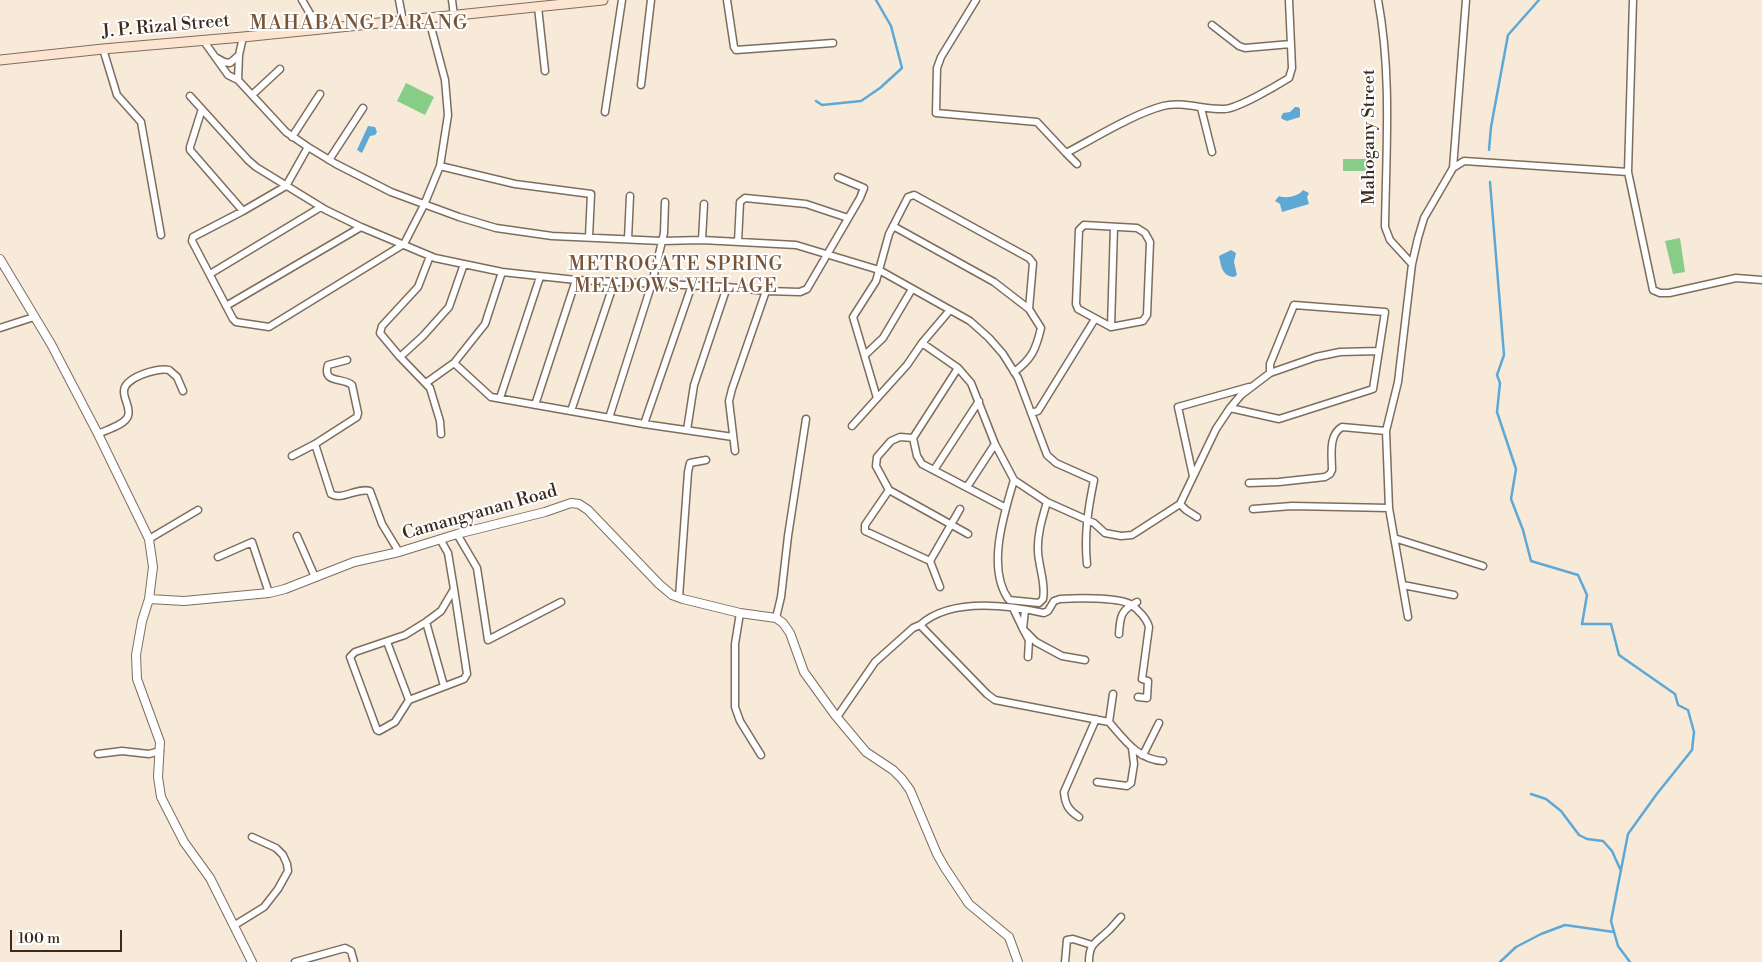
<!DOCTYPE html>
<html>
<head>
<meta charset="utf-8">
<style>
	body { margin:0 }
	#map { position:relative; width:1762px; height:962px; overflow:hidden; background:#f8ead8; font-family:"Libre Bodoni",serif }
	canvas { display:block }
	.scale { position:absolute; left:10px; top:930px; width:112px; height:22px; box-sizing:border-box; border:2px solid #3b2a1e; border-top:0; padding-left:6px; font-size:15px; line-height:18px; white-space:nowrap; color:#3b2a1e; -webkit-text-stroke:4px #fff; paint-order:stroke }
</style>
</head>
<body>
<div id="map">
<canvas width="1762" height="962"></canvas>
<div class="scale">100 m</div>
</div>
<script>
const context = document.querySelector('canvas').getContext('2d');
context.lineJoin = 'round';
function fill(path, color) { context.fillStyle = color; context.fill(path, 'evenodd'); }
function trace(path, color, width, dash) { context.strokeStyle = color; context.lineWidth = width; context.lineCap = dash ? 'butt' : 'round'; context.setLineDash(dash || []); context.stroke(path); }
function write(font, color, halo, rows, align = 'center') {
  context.font = font + ' "Libre Bodoni",serif'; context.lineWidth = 4; context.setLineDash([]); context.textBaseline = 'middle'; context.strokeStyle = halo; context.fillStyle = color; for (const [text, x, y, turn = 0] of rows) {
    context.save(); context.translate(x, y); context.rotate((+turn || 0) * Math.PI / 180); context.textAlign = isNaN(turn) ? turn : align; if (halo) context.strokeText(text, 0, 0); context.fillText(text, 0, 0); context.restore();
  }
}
const green = new Path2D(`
	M406,83L434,97L425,115L397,101Z
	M1343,159H1371V171H1343Z
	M1680,238L1685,272L1673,274L1665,241Z`);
const water = new Path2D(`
	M1295,107H1298L1300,109V117L1287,121L1282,119L1281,117L1283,113L1290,112Z
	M368,126L375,127L377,132L375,135L370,136L362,153L357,150Z
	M1303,190L1309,193L1307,197L1309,204L1282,212L1280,204L1275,201L1279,196C1286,199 1299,196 1303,190Z
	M1231,250L1236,253L1234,262L1237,275L1234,277C1222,276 1221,266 1219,256Z`);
const stream = new Path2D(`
	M816,101L822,105L861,101L880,88L902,68L891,26L876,0
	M1489,150L1491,127L1508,35L1539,0
	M1490,182L1504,355L1497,375L1500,383L1497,412L1516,469L1511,499L1523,530L1531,561L1578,575L1587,595L1582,624H1611L1619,655L1675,694L1678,705L1688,710L1694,732L1692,750L1656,795L1628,834L1611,921L1618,946L1630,962
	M1531,794L1546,799L1561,811L1579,835L1587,839L1603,841L1612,851L1621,871
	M1500,962L1516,947L1541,934L1565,925L1614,932`);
const minor = new Path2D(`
	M302,0L319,29
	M399,0L403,21
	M452,0L454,16
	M727,0L734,47L736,50L833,43
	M976,0L941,57L937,68L936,113L1037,122L1066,153C1095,138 1133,114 1163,106C1182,101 1204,110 1224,109C1237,109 1276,86 1289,78L1292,68L1289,0
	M1378,0C1392,74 1386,152 1385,227L1390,240L1412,264
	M1633,0L1628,172L1653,290L1660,293H1669L1736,278L1762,280
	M538,7L545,71
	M1212,25L1239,46L1245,48L1291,44
	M203,40L228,75L238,80L286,132L308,147L336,164L391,192L459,217L496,228L552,236L662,241L702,240L796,245L879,270L970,321L989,338L1003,354L1018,378L1047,455L1056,463L1094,480C1088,509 1084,535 1087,564
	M103,49L117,95L141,122L161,235
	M217,58L224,62L230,63L239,55
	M238,80L239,55L243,37
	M641,85L651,0
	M252,95L280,69
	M190,96L248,160L256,167L326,210L361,227L435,258L502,272L576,280L727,287L766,291L800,292L807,289L860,198L864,188L838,177
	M1201,108L1212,152
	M202,109L190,147V150L243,211
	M605,112L622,0
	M292,137L320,94
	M308,147L286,186L243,211L193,237L192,241L233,319L236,322L269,327L404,244L424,205L440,166L448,115L445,80L432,31
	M1066,153L1077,164
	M329,160L363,108
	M440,166L515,184L591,194L589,237
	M1453,168L1466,0
	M1084,225L1137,228L1145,233L1150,242L1147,315L1143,321L1111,327L1078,309L1076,304L1079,230Z
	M893,226L994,282L1029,309L1041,328C1036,349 1032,359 1014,372
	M628,239L630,196
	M702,240L704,204
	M738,242L740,202L745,198L806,204L848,218
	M430,256L418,287L382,326L380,333L400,357L430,388L440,421L441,434
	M210,274L321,207
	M226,306L361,227
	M1111,327L1114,227
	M0,328L34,317
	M922,343L958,368L971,383L995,444L1014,480L1047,502L1094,523L1105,533L1121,536L1132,535L1180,504L1216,429L1230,408L1241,395L1270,373L1316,357L1340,352L1379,351
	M865,355L883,338L912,289
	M400,357L423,336L449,307L464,264
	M454,363L491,397L644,424L733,437
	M958,368L913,438L917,456L922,464L1006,508
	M426,383L454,363L485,324L502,272
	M500,398L540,277
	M877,398L853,317L876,281L889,234L908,197L914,195L1029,258L1033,263L1029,309
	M535,405L576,280
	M1230,408L1279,419L1373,389L1385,312L1294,305L1270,364V373
	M571,411L614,283
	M1031,413L1038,411L1095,319
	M609,418L652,283L664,233L665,202
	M644,424L692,285
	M852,426L907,365L922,343L950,310
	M687,430L694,385L727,287
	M98,434C106,430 125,425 128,416C131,408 124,400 124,392C123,378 157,367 169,370L177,377L183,391
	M913,438L900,437L891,441L877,457L876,466L889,490L968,534
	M315,444L331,494C342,501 357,487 370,491L382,524L399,552
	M735,451L729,401L732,389L766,291
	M292,456L315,444L357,417L358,413L352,385C343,377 322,384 328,365L347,360
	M934,470L979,401
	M1193,476L1178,407L1249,387
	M1014,480C1004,514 986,569 1009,600L1039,603L1043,599C1046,584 1039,568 1038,552C1037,535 1042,519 1047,502
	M1249,483L1279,482L1325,477L1330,474L1332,470C1332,456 1328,435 1342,427L1386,431
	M967,487L995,444
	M889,490L865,525V531L930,561L940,587
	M1180,504L1186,510L1197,517
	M1253,509L1292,506L1389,508
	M457,534L477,568L488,640L561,602
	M297,536L315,577
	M1394,538L1483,566
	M149,539L198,510
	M440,539L448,553L454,589L441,611L426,622L405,635L355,652L350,657L377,730L379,731L395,722L409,700L464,679L467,674L454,589
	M218,557L252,542L269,593
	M930,561L960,509
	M1403,585L1454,595
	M679,597L688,472L690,463L706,460
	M1013,608L1023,629L1036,642L1062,656L1085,660
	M1025,610L1023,629L1029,640L1028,657
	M740,613L735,644V707L740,721L761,755
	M1408,617L1389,508L1386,431L1398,382L1412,264L1418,238L1424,218L1453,168L1464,161L1628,172
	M776,618L781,597L788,536L806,419
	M426,622L444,686
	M920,625C950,598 1007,605 1044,613L1048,611L1054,601L1060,599C1075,598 1117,597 1130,604C1138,609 1147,619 1149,627L1142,679L1148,681L1147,698L1138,697
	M1119,634C1120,616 1121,610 1137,602
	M387,642L409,700
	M1113,694L1109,722C1124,739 1138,760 1163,761
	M837,717L875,662L913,628L920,625L987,694L995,700L1109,722
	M98,754L122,751L149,754L160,751
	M1142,755L1145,751L1159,723
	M1097,782L1127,786L1131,783L1134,764L1132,748
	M1079,817C1068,810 1065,804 1064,792L1096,719
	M235,925L264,907L278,889L288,871L287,864L283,855L276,848L252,837
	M295,962L345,948L351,951L354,962
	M1065,962L1067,940L1073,939L1092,945
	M1089,962C1089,944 1095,943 1107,932C1112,928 1116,922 1121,917`);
const tertiary = new Path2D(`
	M0,259L51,344L98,434L149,539L153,567L149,599L142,621L136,655L137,679L160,742L158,777L161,797L184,842L210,878L252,962
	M149,599L184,601L269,593L285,589L354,562L399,552L457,534L545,512L571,503L579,504L588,510L659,584L672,595L683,599L740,613L776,618L783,623L790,633L804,672L835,715L866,752L893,770L902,779L910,790L937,854L945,868L969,904L1009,937L1018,962`);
const secondary = new Path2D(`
	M0,60L103,49L243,37L603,0`);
const streetNames = [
	["J. P. Rizal Street",166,27,-5],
	["Mahogany Street",1370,137,-90],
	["Camangyanan Road",480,513,-16]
];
const neighbourhoodNames = [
	["METROGATE SPRING",676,265],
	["MEADOWS VILLAGE",676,287]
];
const quarterNames = [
	["MAHABANG PARANG",359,24]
];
fill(green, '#88cd87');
fill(water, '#5ea8d6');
trace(stream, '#5ea8d6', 2.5);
trace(minor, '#7d6d5f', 9);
trace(tertiary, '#7d6d5f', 10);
trace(secondary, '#7d6d5f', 11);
trace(minor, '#fff', 6);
trace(tertiary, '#fff', 8);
trace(secondary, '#fde4d1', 9);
write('18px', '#3b2a1e', '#fff', streetNames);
context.letterSpacing = '1px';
write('19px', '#775539', '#fff', neighbourhoodNames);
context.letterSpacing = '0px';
context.letterSpacing = '1px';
write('20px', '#775539', '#fff', quarterNames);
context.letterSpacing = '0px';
</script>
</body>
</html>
